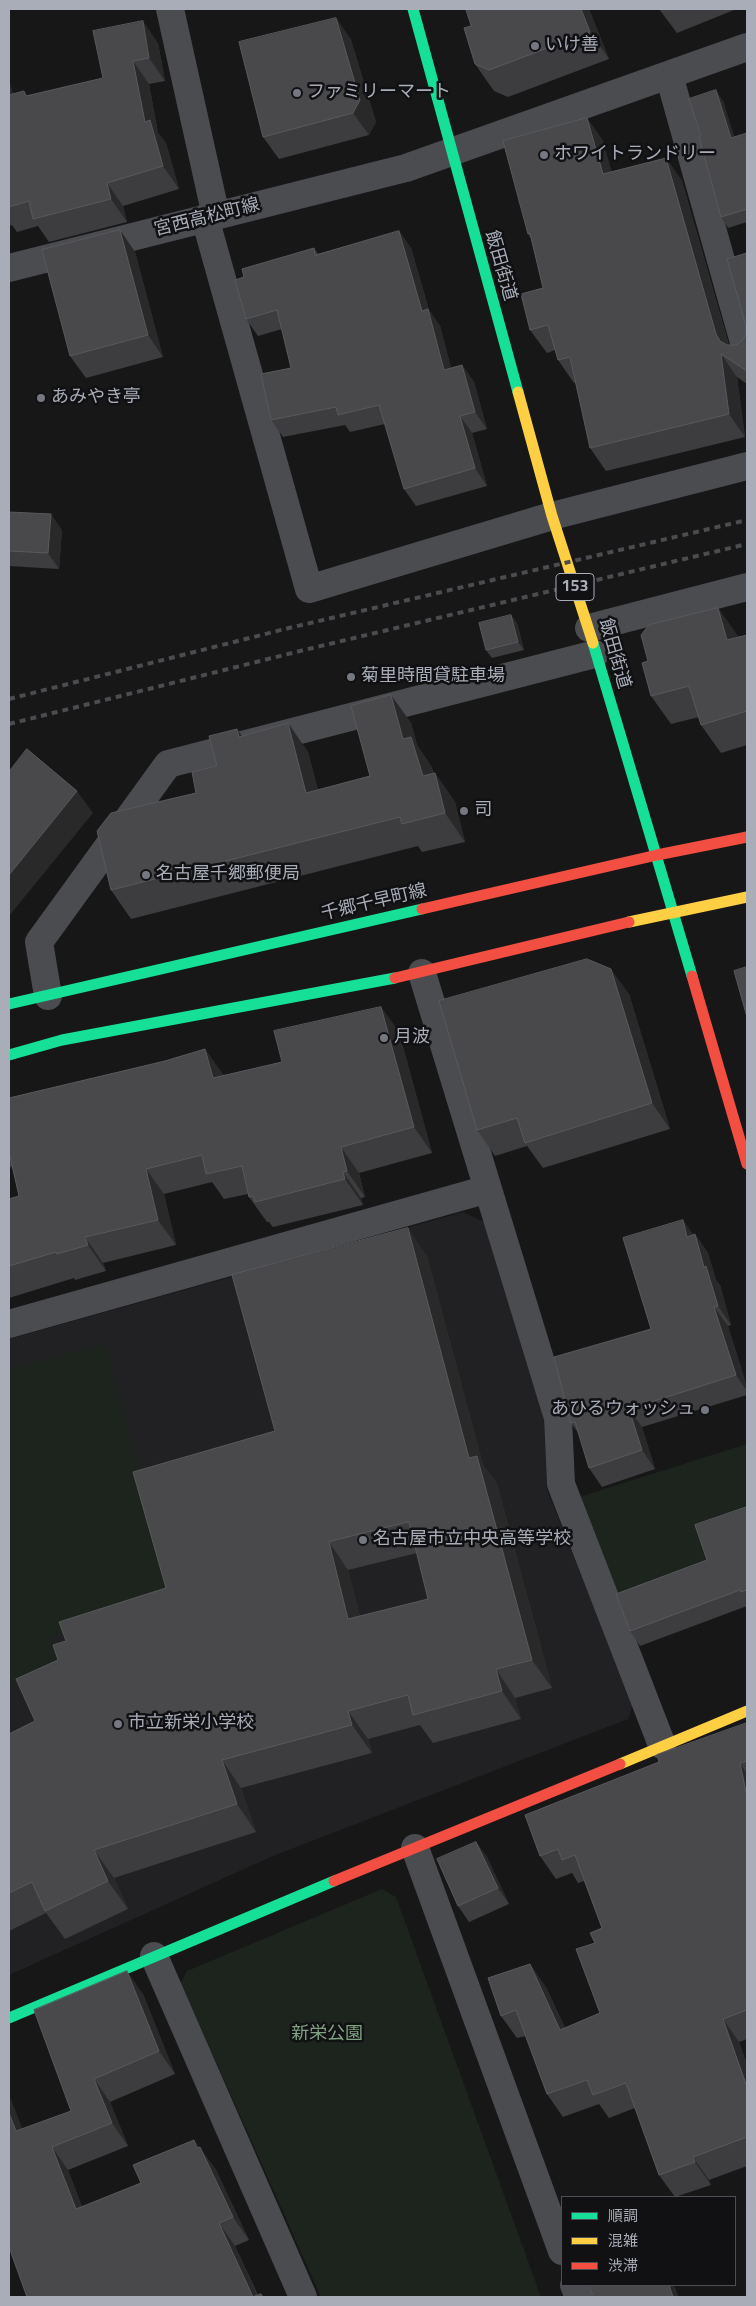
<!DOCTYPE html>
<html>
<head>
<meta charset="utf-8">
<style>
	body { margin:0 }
	#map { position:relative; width:756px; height:2306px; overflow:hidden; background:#171717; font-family:"Titillium Web","Noto Sans JP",sans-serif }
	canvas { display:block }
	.frame { position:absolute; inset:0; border:10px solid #a8adb8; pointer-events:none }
	.legend { position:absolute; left:561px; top:2196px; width:175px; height:90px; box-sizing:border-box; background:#111113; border:1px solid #4d4f55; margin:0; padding:6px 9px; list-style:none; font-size:15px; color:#a8adb8 }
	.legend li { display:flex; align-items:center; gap:10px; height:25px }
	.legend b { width:25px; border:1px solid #4d4f55 }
</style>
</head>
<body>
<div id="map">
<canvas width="756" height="2306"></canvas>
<div class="frame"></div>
<ul class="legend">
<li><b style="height:6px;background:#16e098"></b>順調</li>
<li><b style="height:6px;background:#ffcf43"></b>混雑</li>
<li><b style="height:6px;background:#f24e42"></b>渋滞</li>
</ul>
</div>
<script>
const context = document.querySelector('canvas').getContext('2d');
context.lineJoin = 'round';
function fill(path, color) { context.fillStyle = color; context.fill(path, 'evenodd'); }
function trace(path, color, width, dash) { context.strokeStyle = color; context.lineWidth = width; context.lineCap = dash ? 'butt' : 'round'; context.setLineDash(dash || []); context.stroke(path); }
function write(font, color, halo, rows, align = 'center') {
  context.font = font + ' "Titillium Web","Noto Sans JP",sans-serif'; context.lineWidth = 5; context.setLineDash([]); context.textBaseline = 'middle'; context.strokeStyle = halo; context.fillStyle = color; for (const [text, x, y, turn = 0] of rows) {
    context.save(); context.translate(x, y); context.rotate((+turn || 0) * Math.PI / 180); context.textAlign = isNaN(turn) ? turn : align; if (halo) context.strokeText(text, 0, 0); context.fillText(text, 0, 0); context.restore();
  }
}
const built = new Path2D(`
	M463,1212L486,1223L543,1407L547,1490L633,1704L628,1719L273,1856L9,1975V1339Z`);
const green = new Path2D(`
	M105,1344L170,1588L51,1637L61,1665L9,1686V1369Z
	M747,1444V1523L713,1573L620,1606L576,1498Z
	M382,1889L396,1897L541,2297H321L181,1983L187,1971Z`);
const street = new Path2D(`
	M170,9L216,216
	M669,75L747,353
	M205,218L309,589L552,516L747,466
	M9,268L406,168L747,47
	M589,628L747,587
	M422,973L558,1418L561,1484L662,1745
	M48,996L39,942L168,764L595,654
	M9,1324L488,1189
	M415,1848L562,2251
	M154,1956L303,2297
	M574,2285L579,2297`);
const fast = new Path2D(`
	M413,9L518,392
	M593,643L692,976
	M9,1004L422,909
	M9,1055L62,1040L395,978
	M9,2018L334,1881`);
const slow = new Path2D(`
	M518,392L552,516L593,643
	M629,922L747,897
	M620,1764L747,1711`);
const jam = new Path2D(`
	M422,909L657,855L747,837
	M692,976L747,1164
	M395,978L629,922
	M334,1881L620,1764`);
const rail = new Path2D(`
	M9,699L289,628L747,520
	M9,724L304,650L747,544`);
const wall = new Path2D(`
	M589,9L609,59L508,97L494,91L475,64Z
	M659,9H734V10L677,33Z
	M336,18L351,40L376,122L369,135L279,159L263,137Z
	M158,43L165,81L149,84L158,133L166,143L179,189L123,206L127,222L49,242L38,226L17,232L12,225L9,226V80L13,94L24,91L27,96L103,78Z
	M723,101L734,137L747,134V222L728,228L721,217L701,136Z
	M587,118L603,141L611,172L666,158L682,181L729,345H736L742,341L746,334L747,253V384L737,377L745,437L606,471L590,448L576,382L574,383L558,360L555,350L547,353L530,330L543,288L531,239L528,234Z
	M120,230L135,252L163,357L86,378L70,356Z
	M399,231L411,248L429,310L440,326L451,368L462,365L474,382L487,429L472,433L487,486L416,506L404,489L385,424L350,432L345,425L283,437L271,420L291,368L282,329L258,336L246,319L314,248L318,254Z
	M9,512L62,530L59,569L9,566Z
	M718,608L738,637L747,635V745L721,753L701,725L699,717L671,724L651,696L648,661Z
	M511,615L517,623L524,650L492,658L486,650Z
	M391,695L411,723L417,745L431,766L434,773H435L455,802L465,842L422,852L418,846L131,919L111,890L196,793L217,766L237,729L242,736L288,723L308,752L318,790L370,776Z
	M629,994L670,1129L543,1168L527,1146L495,1156L477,1130Z
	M381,1007L399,1032L432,1153L359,1173L365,1197L361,1198L363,1205L273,1227L269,1222H267L249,1197L248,1194L224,1199L212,1182L164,1194L176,1245L103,1263L106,1271L75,1280L74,1278L9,1298V1199L19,1196L12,1167L9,1168V1098L165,1061L205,1049L223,1076L282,1062Z
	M683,1220L693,1235L695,1234L708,1253L716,1280L720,1285L731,1325L728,1326L747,1387V1395L642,1427L655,1469L602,1487L589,1468L579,1434L571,1423L651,1329Z
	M427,1256L483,1465L497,1484L552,1688L515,1698L521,1719L433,1743L420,1725L368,1739L372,1753L241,1788L256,1832L114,1878L128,1909L65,1939L46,1913L9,1931V1734L35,1721L66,1641L166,1588L275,1431ZM417,1553L428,1599L360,1616L348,1570Z
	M747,1507V1606L640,1646L630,1631L707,1560Z
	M747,1723V2039L739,2042L747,2065V2166L709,2180L711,2185L675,2197L659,2175L635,2108L609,2118L599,2104L563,2117L547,2094L526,2036L517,2038L501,2016L546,1987L565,2028L600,2013L595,1943L602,1928L584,1881L578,1883L572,1873L556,1879L540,1856L659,1762Z
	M476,1842L487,1857L509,1904L469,1922L458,1906Z
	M143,1994L175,2074L110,2102L128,2146L68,2170L82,2207L141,2183L199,2147L216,2170L249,2240L235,2246L258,2295L264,2297L9,2247L22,2129L71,2111Z`);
const shadedWall = new Path2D(`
	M581,9H589L609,59L590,32Z
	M336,18L351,40L376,122L369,135L353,113Z
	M143,21L158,43L165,81L149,58Z
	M133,61L149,84L158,133L166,143L179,189L163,166L145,122Z
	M9,80L20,119L9,103Z
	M716,90L723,101L738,148L731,138Z
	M587,118L603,141L619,197L603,174Z
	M666,158L682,181L732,357L720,341L716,334Z
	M107,183L123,206L127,222L111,199Z
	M120,230L135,252L163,357L148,335Z
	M399,231L411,248L429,310L440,326L456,387L444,370L422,311Z
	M721,354L737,377L745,437L729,414Z
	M462,365L474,382L487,429L475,412Z
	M460,416L472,433L487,486L475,468Z
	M51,514L62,530L59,569L48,553Z
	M718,608L738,636L747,669L727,640Z
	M511,615L517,623L524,650L518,642Z
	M391,695L411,723L417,745L431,766L443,805L423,776L403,739Z
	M288,723L308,752L326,822L306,793Z
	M237,729L257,758L239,737Z
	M435,773L455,802L465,842L445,813Z
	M77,791L93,813L9,916V875Z
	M611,969L629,994L670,1129L652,1103Z
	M381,1007L399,1032L432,1153L414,1127Z
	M205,1049L223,1074L231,1104L213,1078Z
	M341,1147L359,1173L365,1197L347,1171Z
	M146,1169L164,1194L176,1245L158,1220Z
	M343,1172L361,1198L363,1205L345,1179Z
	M683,1220L696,1239L687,1237Z
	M408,1228L427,1256L483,1465L497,1484L552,1688L532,1660L469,1458Z
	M695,1234L708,1253L716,1280L720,1285L731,1325L718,1306L704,1267Z
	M85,1237L103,1263L106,1271L88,1245Z
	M714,1307L728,1326L747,1387V1391L736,1375Z
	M629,1409L642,1427L655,1469L642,1450Z
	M329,1542L348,1570L368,1647L348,1619Z
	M496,1669L515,1698L521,1719L502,1691Z
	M348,1711L368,1739L372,1753L352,1725Z
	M222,1760L241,1788L256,1832L237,1804Z
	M740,1763L747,1774V1796Z
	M476,1842L487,1857L509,1904L498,1888Z
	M94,1850L114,1878L128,1909L108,1881Z
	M530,1964L546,1987L576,2053L560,2030Z
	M127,1971L143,1994L175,2074L159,2051Z
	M723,2019L739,2042L747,2065V2087Z
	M94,2079L110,2102L128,2146L112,2123Z
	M9,2094L32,2154L16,2131L9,2113Z
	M194,2140L216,2170L249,2240L233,2217L197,2148Z
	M52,2147L68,2170L92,2232L76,2209Z
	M693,2157L709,2180L711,2185L695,2162Z
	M219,2223L235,2246L258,2297H253Z
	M669,2285H674L679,2297H673Z`);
const building = new Path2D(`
	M466,9H581L590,32L489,70L475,64L464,28L471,26Z
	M336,18L360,100L353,113L263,137L239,42Z
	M143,21L149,58L133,61L145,122L150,120L163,166L107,183L111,199L33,219L29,201L9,207V95L24,91L26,96L103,78L93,31Z
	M716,90L731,138L747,133V209L721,217L699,137L701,136L689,99Z
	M587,118L603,174L666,158L716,334L720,341L727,345H736L742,341L746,334V326L727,259L747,253V371L721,354L729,414L590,448L570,357L558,360L548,325L530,330L521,294L543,288L530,233L528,234L503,141Z
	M120,230L148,335L70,356L42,250Z
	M399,231L422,311L428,309L444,370L462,365L475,412L460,416L475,468L404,489L379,405L338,415L336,407L271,420L261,374L291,368L277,310L246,319L235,280L244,277L242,269L314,248L315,255Z
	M9,512L51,514L48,553L9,551Z
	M718,608L727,640L747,635V711L701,725L689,686L651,696L642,663L648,661L641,635L649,625Z
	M511,615L518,642L486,650L479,623Z
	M391,695L403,739L411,737L423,776L435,773L445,813L402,824L400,817L111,890L97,831L111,813L196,793L192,772L217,766L209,736L237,729L239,737L288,723L306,793L370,776L351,706Z
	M27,749L77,791L9,875V772Z
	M587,959L611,969L652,1103L525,1143L517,1118L477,1130L439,1001Z
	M747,967V1017L734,971Z
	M381,1007L414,1127L341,1147L347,1171L343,1172L345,1179L255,1202L253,1196L249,1197L242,1166L206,1174L202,1155L146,1169L158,1220L85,1237L88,1245L57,1254L56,1252L9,1266V1199L19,1196L9,1152V1098L165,1061L205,1049L213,1078L282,1062L274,1031Z
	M683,1220L687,1237L695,1234L704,1267L706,1266L718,1306L714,1307L736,1375L629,1409L642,1450L589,1468L575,1422L571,1423L554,1357L651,1329L623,1238Z
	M408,1228L469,1458L477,1456L532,1660L496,1669L502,1691L413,1715L408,1695L348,1711L352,1725L222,1760L237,1804L94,1850L108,1881L45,1911L32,1882L9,1893V1734L35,1721L16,1679L58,1660L53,1645L66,1641L59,1622L166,1588L133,1472L275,1431L232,1275ZM409,1522L428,1599L348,1619L329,1542Z
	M747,1507V1590L741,1592L740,1590L630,1631L616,1594L707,1560L695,1525Z
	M747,1723V1761L740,1763L747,1796V2010L723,2019L747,2087V2137L693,2157L695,2162L659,2175L626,2083L593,2095L587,2080L547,2094L516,2010L501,2016L488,1978L530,1964L560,2030L600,2013L576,1949L595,1943L590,1933L602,1928L575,1855L562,1860L558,1849L540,1856L525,1815L659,1762L657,1755Z
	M476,1842L498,1888L458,1906L437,1859Z
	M127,1971L159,2051L94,2079L112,2123L52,2147L76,2209L141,2183L133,2165L194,2140L197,2148L200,2147L233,2217L219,2223L253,2297H27L9,2247V2113L16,2131L71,2111L34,2010Z
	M590,2285H669L673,2297H594Z
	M261,2294L263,2297H253Z`);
const markers = [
	[535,46,5,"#757880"],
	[297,93,5,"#757880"],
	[544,155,5,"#757880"],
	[41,398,5,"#757880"],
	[351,677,5,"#757880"],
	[464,811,5,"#757880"],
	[146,875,5,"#757880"],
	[384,1038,5,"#757880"],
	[705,1410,5,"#757880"],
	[363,1540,5,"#757880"],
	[118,1724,5,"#757880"]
];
const shields = [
	[575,587,38]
];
const shieldNames = [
	["153",575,587]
];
const poiNames = [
	["いけ善",545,46],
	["ファミリーマート",307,93],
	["ホワイトランドリー",554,155],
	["あみやき亭",51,398],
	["菊里時間貸駐車場",361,677],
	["司",474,811],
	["名古屋千郷郵便局",156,875],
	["月波",394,1038],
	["あひるウォッシュ",695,1410,"right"],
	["名古屋市立中央高等学校",373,1540],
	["市立新栄小学校",128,1724]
];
const streetNames = [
	["宮西高松町線",207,218,-14],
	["飯田街道",500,266,74],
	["飯田街道",614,654,74],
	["千郷千早町線",374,903,-13]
];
const parkNames = [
	["新栄公園",327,2035]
];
fill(built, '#212123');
fill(green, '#1d241e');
trace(street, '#4b4c50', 28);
trace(fast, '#16e098', 11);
trace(slow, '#ffcf43', 11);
trace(jam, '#f24e42', 11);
trace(rail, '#4b4c4f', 4, [6, 5]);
fill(wall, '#3d3d3f');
fill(shadedWall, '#29292a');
fill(building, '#49494c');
trace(building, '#58595d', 1);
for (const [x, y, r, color] of markers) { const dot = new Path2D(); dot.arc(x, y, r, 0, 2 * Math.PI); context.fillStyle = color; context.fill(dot); trace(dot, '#111113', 2); }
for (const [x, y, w] of shields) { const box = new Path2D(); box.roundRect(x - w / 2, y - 13.5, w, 27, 4); context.fillStyle = '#111113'; context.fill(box); trace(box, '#a8adb8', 1); }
write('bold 16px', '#a8adb8', null, shieldNames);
write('18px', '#a8adb8', '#111113', poiNames, 'left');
write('18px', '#a8adb8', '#111113', streetNames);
write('18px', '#7fa381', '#111113', parkNames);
</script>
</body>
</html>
